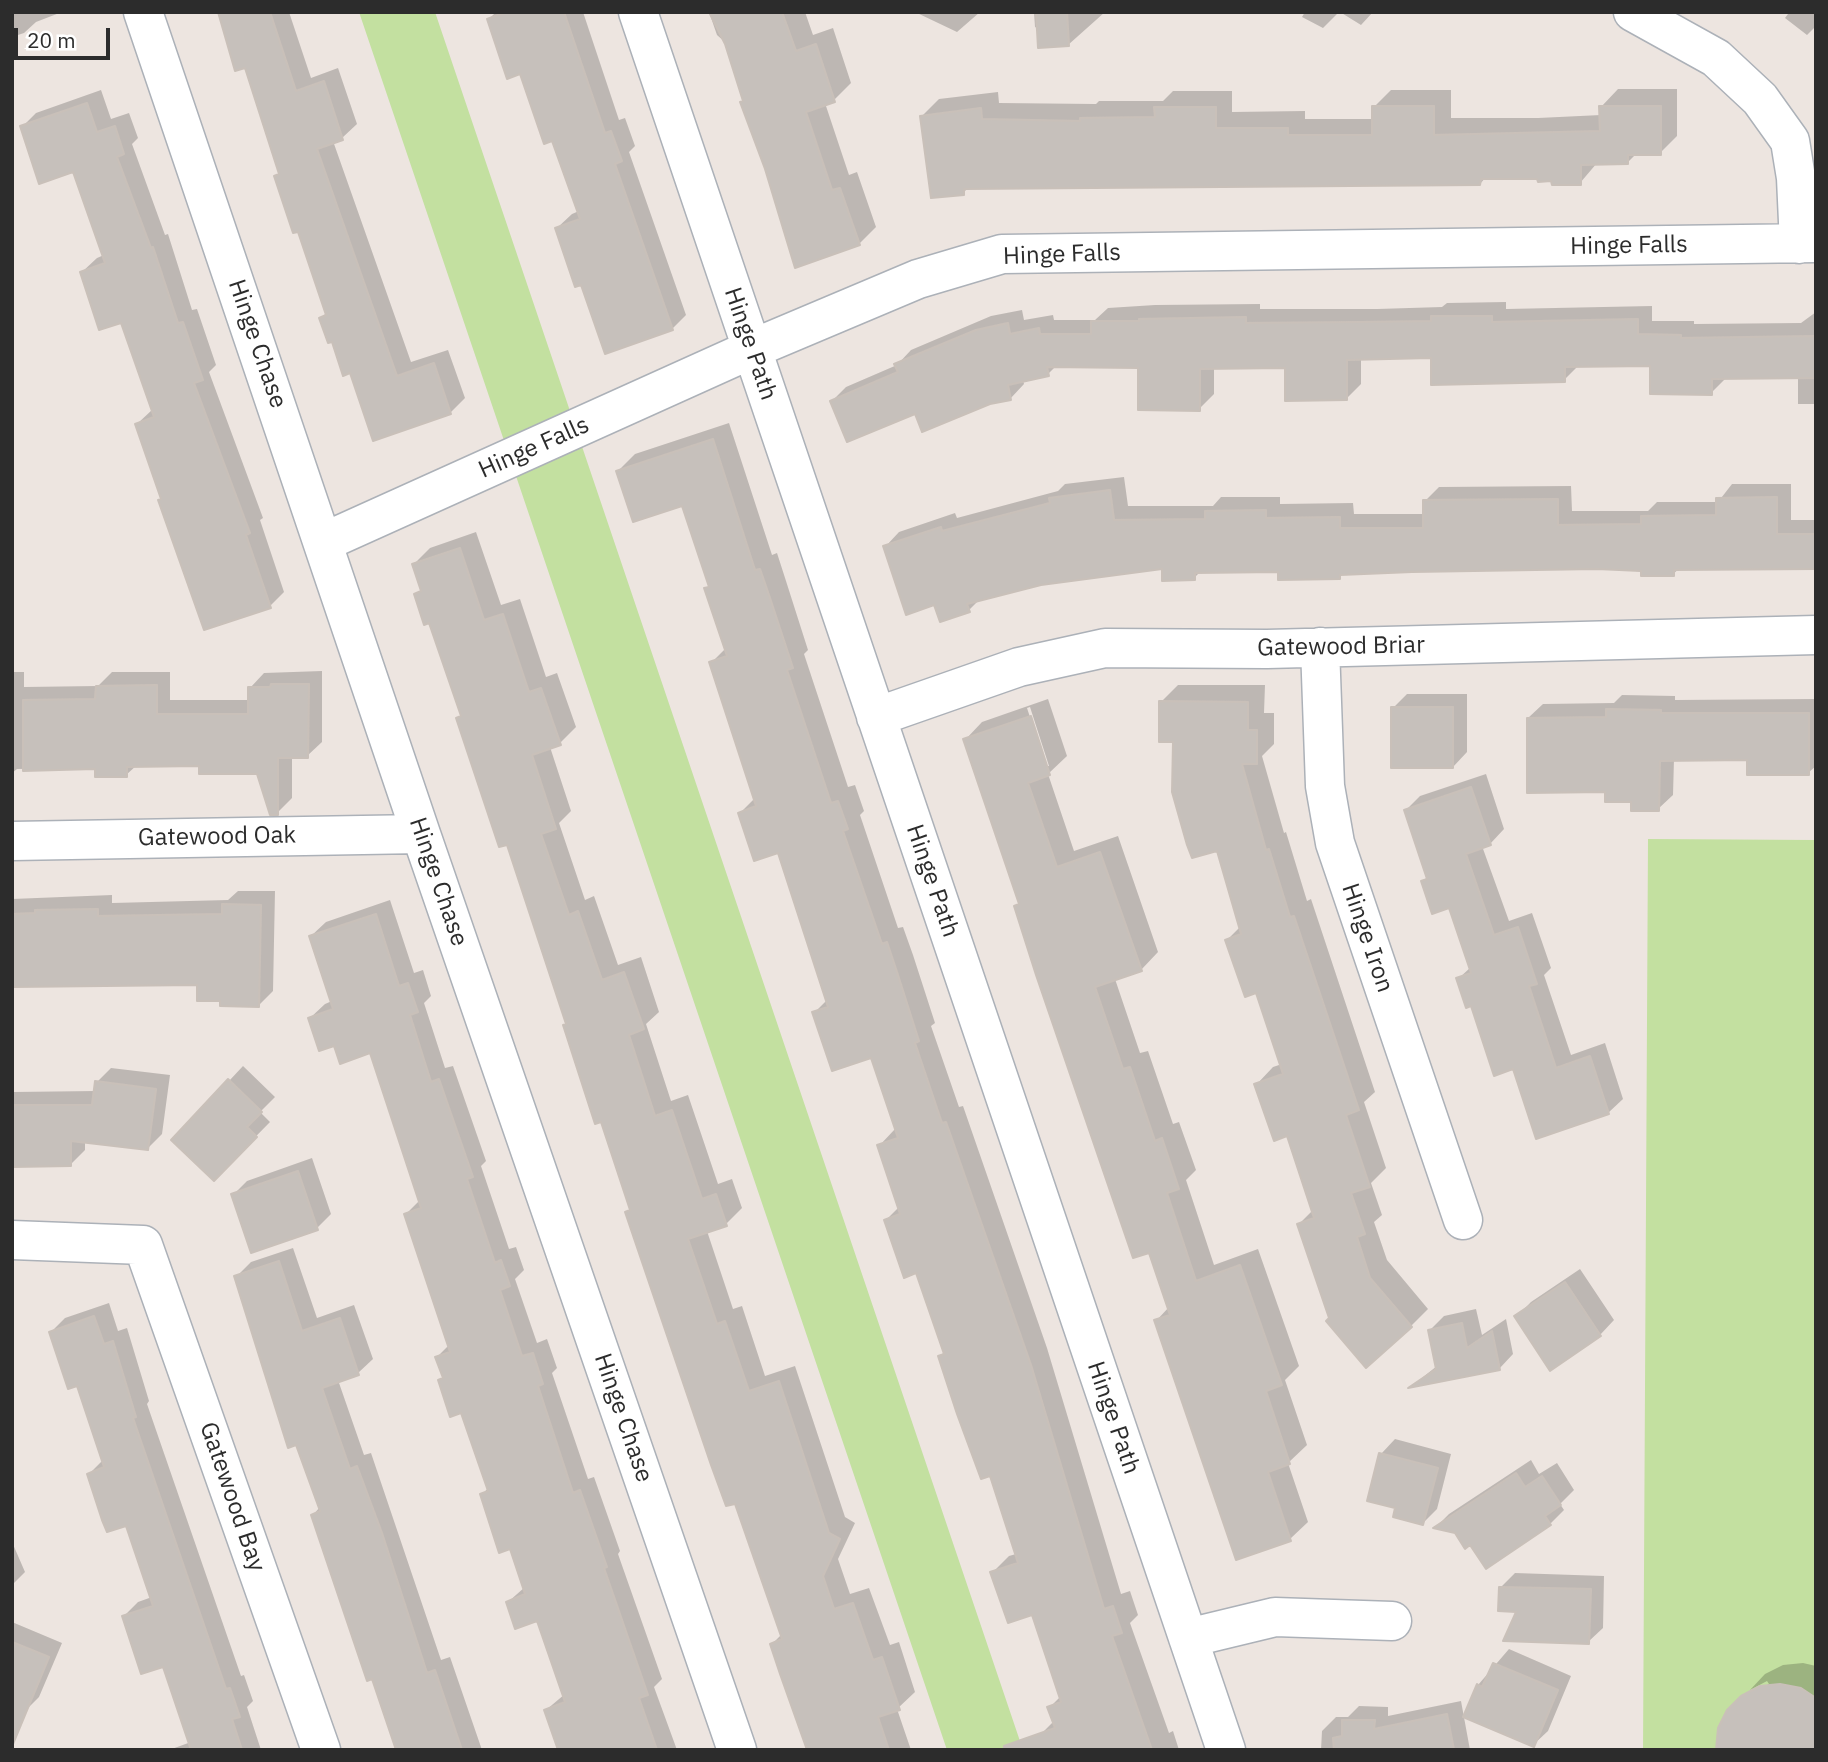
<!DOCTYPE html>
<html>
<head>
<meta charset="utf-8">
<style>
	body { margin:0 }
	#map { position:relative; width:1828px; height:1762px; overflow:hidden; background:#ede5e0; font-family:"IBM Plex Sans",sans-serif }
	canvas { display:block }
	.frame { position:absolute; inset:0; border:14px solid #2c2c2c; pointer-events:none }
	.scale { position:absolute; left:14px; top:28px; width:96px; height:32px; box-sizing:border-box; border:4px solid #2c2c2c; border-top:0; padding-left:9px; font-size:21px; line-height:24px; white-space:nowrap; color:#2c2c2c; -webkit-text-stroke:5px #fff; paint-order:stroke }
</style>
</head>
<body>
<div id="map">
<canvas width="1828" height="1762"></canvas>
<div class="frame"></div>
<div class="scale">20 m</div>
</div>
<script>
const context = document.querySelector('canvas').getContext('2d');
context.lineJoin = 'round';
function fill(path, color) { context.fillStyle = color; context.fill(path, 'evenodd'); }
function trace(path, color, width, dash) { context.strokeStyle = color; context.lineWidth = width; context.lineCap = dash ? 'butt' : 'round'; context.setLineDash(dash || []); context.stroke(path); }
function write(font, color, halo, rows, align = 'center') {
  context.font = font + ' "IBM Plex Sans",sans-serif'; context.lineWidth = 6; context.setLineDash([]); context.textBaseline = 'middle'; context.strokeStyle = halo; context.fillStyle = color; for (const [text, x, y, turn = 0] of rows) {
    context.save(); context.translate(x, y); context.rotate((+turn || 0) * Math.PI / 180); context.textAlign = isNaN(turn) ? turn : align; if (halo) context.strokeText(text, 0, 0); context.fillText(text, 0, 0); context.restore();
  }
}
const green = new Path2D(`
	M359,12H435L1023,1750H947Z
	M1648,839L1816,840V1750H1643Z`);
const shadow = new Path2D(`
	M12,12H62L36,22L24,33L12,37Z
	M219,12H289L311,78L338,68L357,124L342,138L333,141L411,362L448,350L465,398L450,413L351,371L333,340L321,318L327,312L299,229L276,176L281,171L246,66Z
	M496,12H583L619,120L625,118L635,146L629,152L686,315L672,329L582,283L557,228L572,214L579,211L554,139L521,72L489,19Z
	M709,12H805L813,35L833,28L851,83L834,100L825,103L849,175L857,172L876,227L859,244L727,44L717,35Z
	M915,12H980L957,32Z
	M1034,12H1105L1068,45L1035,27Z
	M1305,12H1339L1323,28L1302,17Z
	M1340,12H1373L1361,25Z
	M1785,12H1816V26L1807,35L1785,18L1788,14Z
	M1618,89H1677V136L1660,153H1637L1628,162L1597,163L1580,183L1538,177H1486L1480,184L969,187L963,193L922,116L939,99L998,92L999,103L1096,104L1099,101H1163L1173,91H1232V112L1305,111V119H1374V107L1391,90H1451V118H1538L1601,115V107Z
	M101,90L111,119L129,113L138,138L132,144L165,235L168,234L192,310L197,309L216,365L209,372L263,518L260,520L284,592L270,606L163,498L137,424L153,409L122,320L82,272L97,258L104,255L74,170L22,127L36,113Z
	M1506,302V309L1652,306V321H1694V324L1801,323L1816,312V404H1798V376L1726,378L1711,393L1652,364L1579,365L1564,380L1433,357L1361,358V384L1346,399L1287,367H1214V394L1199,409L1140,366L1057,365L1048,374L1023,380L1024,384L1010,399L916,412L832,401L846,387L897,365L911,350L991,316L1022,310L1024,320L1053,315L1054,320H1095L1108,308L1155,305L1260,304V309H1377L1442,307L1447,303Z
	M729,423L772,555L777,553L786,581L808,650L804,654L848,787L855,785L864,811L860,815L898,928L903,927L913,955L935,1023L931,1026L959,1107L963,1106L1047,1348L1121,1594L1130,1591L1138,1615L1130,1623L1169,1733L1173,1731L1179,1750H1047L1041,1734L1054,1721L1049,1708L1061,1696L1033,1613L992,1573L1009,1556L1016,1554L991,1474L940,1356L945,1351L918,1271L886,1220L899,1207L879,1146L895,1129L872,1056L814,1013L827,1000L779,851L740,813L755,798L711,663L726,648L706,589L710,585L684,504L618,471L635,454Z
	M1124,477L1128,506H1213L1221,497H1280V504L1353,503L1354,514H1425V501L1439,487L1571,486L1572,511H1648L1657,502H1718L1732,484H1791V520H1816V567L1680,568L1673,574L1597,568L1344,573L1339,578L1280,571H1201L1194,578L1164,567L1041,583L980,599L969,610L935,603L885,547L899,532L955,513L957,518L1058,491L1065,484Z
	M476,532L501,605L520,599L546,677L557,673L576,727L560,743L550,747L571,811L559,823L585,900L594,896L618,965L641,957L659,1012L646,1024L671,1101L688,1095L718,1184L732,1179L742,1208L726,1224L707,1231L733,1309L742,1306L765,1376L795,1366L845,1517L855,1523L838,1559L850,1594L869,1588L890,1645L899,1642L915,1692L897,1709L911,1750H810L772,1644L782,1634L736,1501L627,1213L631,1208L508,843L458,719L462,714L430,621L416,595L422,588L414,564L430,548Z
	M322,671V742L307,756H292V798L277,813L258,772L200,764L137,765L126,775L97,768L17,769L12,773V672H24V687L98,686L112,672H170V700H250V688L264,673Z
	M1178,685H1265L1264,713H1274V744L1262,756L1284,833L1286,832L1307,901L1311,899L1375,1092L1364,1102L1386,1168L1371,1183L1382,1215L1374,1222L1387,1260L1428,1309L1411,1326L1331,1318L1299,1224L1313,1210L1288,1134L1256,1085L1273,1067L1282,1064L1257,990L1227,940L1241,926L1218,849L1161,702Z
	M1407,694H1467V752L1453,767L1393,708Z
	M1622,695L1675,696V700L1816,699V766L1808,773L1749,758L1674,759L1673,795L1658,809L1606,790L1528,718L1543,704L1614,703Z
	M1048,699L1067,756L1048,774L1074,851L1118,836L1158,952L1141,970L1115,979L1140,1053L1148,1051L1173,1124L1179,1122L1196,1170L1186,1180L1214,1265L1258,1249L1299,1366L1285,1380L1307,1445L1288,1463L1308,1522L1290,1539L1156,1321L1169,1307L1016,906L1020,902L965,740L982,722ZM1030,707L1049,766H1046L1027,708Z
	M1486,774L1504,829L1490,844L1482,846L1509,921L1532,913L1551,968L1544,975L1571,1055L1605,1043L1623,1099L1608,1113L1514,1067L1458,979L1471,967L1450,906L1423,881L1428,876L1406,810L1420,796Z
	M238,891H275L273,991L259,1005L222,1000L199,983L22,985L12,988V899L112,895V903L228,900Z
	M390,900L414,973L423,970L431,996L424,1003L445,1068L453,1066L486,1161L481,1166L509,1249L516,1247L524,1270L515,1279L537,1343L547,1339L557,1368L552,1373L588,1479L594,1477L620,1551L618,1554L662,1679L654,1687L677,1750H587L546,1710L565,1694L538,1618L508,1602L525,1587L511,1547L482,1495L488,1488L463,1410L440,1380L444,1377L437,1357L449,1345L406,1214L420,1200L371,1051L335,1044L310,1018L325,1004L332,1001L311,936L326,922Z
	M243,1066L275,1097L260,1112L270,1122L214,1179L229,1081Z
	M111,1068L170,1075L162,1134L148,1148L85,1141V1150L70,1165H12V1082L13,1092L96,1091L97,1082Z
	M312,1158L331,1214L317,1228L233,1195L247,1181Z
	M293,1248L317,1318L354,1305L373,1359L358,1373L338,1380L364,1455L371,1453L441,1660L450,1657L482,1750H398L313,1515L320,1507L236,1277L251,1262Z
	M1580,1269L1614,1320L1600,1335L1516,1317L1531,1302Z
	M109,1303L118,1331L127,1328L149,1401L147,1404L241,1676L244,1675L253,1701L247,1707L261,1750H169L191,1742L164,1665L124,1616L138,1602L152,1597L127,1523L89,1474L104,1459L78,1384L51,1332L65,1318Z
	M1476,1309L1482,1335L1506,1319L1513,1354L1499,1369L1413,1385L1437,1366L1430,1330L1444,1316Z
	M1395,1439L1451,1454L1437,1509L1423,1523L1397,1507L1381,1454Z
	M1531,1460L1539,1474L1557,1463L1574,1490L1560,1504L1564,1510L1550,1524L1470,1543L1456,1532L1436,1527L1449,1514Z
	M12,1542L25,1572L12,1585Z
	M1515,1573L1604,1576L1603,1628L1588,1642L1519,1610L1501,1587Z
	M12,1622L62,1643L39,1697L25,1711L12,1706Z
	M1509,1649L1571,1676L1548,1731L1533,1745L1478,1685Z
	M1803,1663L1816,1666V1750L1746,1696L1769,1684L1767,1681L1750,1690L1765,1674L1783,1665Z
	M1461,1701L1470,1750H1321L1322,1731L1336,1717H1348L1359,1706L1388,1707V1716Z`);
const building = new Path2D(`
	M218,12H270L296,91L324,81L343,140L317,149L397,376L434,363L451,414L373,441L350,373L343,376L332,342L328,343L319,318L326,315L298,232L293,233L274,176L279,174L245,68L235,71Z
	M506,12H564L605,133L611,131L622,161L615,164L673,330L605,354L581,285L575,287L555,228L580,219L552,141L544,144L520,74L507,79L487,19Z
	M709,12H782L796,51L816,44L835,102L806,112L832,190L840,188L860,245L795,268L765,169L740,102L743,101L725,44Z
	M1036,12H1067L1069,46L1038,48Z
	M87,103L97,132L115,126L124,154L117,157L151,248L153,247L178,323L183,322L203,380L194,383L250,533L246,535L271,608L204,630L158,500L161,499L135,424L154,417L121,323L99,330L80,272L105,263L73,172L39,184L20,126Z
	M1372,106H1434V135L1600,131L1599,106H1661V155H1628V164L1581,165V185H1552L1551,181L1538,182L1537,179H1481L1480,185L964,189V195L931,198L920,116L981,108L982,119L1080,121V118L1155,117L1154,107H1216V128H1288V135H1372Z
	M1431,316H1492V322L1638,319V334L1681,335V338L1816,336V378L1712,379V395L1650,394V366L1565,367V382L1431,385V358L1347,360V400L1285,401V368L1200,369V411L1138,410V368L1047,367L1049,376L1008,385L1011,400L990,404L922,432L915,414L847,442L830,401L898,372L894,364L976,330L1008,323L1010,334L1039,328L1040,334H1091V321H1139V319L1246,317V323L1362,322L1431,321Z
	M713,439L755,570L760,569L770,598L793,668L787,670L831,803L838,801L848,829L843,831L882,944L887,942L897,972L919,1041L915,1043L942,1123L946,1122L1031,1365L1104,1609L1113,1606L1122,1633L1112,1636L1152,1750H1004V1746L1055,1728L1047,1707L1061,1702L1032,1615L1008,1623L990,1572L1018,1563L990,1476L981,1479L957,1414L938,1356L944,1354L916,1273L904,1278L884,1220L900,1214L877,1145L898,1138L871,1058L832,1071L812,1012L828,1007L778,853L754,861L738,813L756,806L709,662L727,656L704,588L709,587L682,506L633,522L616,471Z
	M1110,490L1114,520L1205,519V511L1266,510V518L1340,517V528H1423V500L1558,499V525L1641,524V516L1716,515V498L1777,497V534H1816V569L1674,570V576H1641V571L1597,569L1412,572L1340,575V579L1278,580V572L1195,573V580L1162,581V569L1041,585L967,604L970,612L940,622L934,605L906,615L883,546L941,527L942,531L1050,503L1049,498Z
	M460,548L484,620L503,614L529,692L541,688L561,745L532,755L556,829L541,834L569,915L578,911L602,980L624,972L644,1029L629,1035L655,1116L672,1110L702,1199L716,1194L727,1226L688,1239L717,1324L725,1321L749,1391L779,1381L829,1533L840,1539L823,1576L834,1609L853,1603L873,1660L882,1657L900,1710L878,1717L889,1750H807L780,1674L770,1644L782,1639L735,1504L726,1506L711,1465L625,1212L630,1210L601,1122L595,1124L563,1025L566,1024L507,845L499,847L456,718L461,716L429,623L424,625L414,594L421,591L412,564Z
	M271,684H309L308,758H278V815H270L257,774H199V766L127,767V777H95V769L23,771V700L95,699L96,686L157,685V714H248V687H270Z
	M1159,701L1248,702V730H1257V764H1242L1266,850L1269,849L1290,917L1294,916L1359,1110L1346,1115L1370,1187L1351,1193L1365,1234L1357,1237L1370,1278L1412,1327L1366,1368L1326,1321L1329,1318L1297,1224L1314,1218L1287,1136L1274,1141L1254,1084L1283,1074L1256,993L1245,997L1225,940L1241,934L1217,851L1192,858L1187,845L1172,792L1173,742H1159Z
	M1391,707H1453V768H1391Z
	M1606,709L1661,710V713H1809V775H1747V760L1660,761L1659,811H1631V802H1605V792L1527,793V718L1606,717Z
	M1031,716L1050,775L1028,783L1057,867L1100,852L1142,971L1095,987L1123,1069L1130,1067L1155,1141L1162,1138L1179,1189L1167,1193L1196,1281L1240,1265L1282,1385L1266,1391L1290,1464L1268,1472L1291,1541L1236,1560L1154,1320L1170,1315L1149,1253L1133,1258L1036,975L1014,906L1019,904L963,739Z
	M1471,787L1491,845L1466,854L1494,935L1518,927L1537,984L1529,986L1556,1068L1590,1056L1609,1114L1536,1139L1513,1069L1494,1076L1471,1006L1466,1008L1456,978L1471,973L1449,908L1432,914L1421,881L1427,879L1404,810Z
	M222,904L261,905L259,1007L220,1006V1001H197V985L12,987V914L35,913V910L98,909V916L222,914Z
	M376,914L399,986L408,983L418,1012L410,1015L431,1082L439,1079L473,1177L467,1179L495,1263L501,1260L510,1286L500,1290L522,1356L533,1353L543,1384L538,1386L573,1493L580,1490L607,1567L604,1568L648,1695L639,1698L657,1750H558L544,1710L565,1702L537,1621L515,1629L506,1602L525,1594L510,1549L499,1553L480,1494L488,1491L461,1413L450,1417L438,1380L443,1378L435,1357L450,1352L404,1214L421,1208L370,1053L340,1064L334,1046L319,1051L308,1018L333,1009L309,936Z
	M228,1079L262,1112L247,1127L257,1137L214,1181L171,1140Z
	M95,1081L156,1089L148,1150L71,1141V1166L12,1167V1105H92Z
	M298,1171L318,1230L251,1253L231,1194Z
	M279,1261L302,1331L340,1318L359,1375L322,1388L350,1469L357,1466L382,1533L427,1673L435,1670L462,1750H396L372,1679L367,1681L311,1515L320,1511L296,1445L288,1448L234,1276Z
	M1565,1282L1601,1336L1550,1371L1514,1316Z
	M94,1316L104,1344L113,1341L136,1417L133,1418L226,1689L230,1688L240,1717L232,1719L242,1750H191L163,1667L141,1674L122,1616L153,1606L126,1526L107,1532L102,1520L87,1474L104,1467L77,1386L68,1389L49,1332Z
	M1462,1323L1467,1348L1492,1331L1500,1370L1408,1388L1436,1369L1428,1330Z
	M1379,1453L1438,1468L1423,1525L1393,1517L1395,1508L1367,1501Z
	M1516,1473L1525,1487L1542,1476L1561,1505L1545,1516L1551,1525L1486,1569L1470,1545L1465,1549L1455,1533L1433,1528Z
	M1499,1587L1591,1589L1589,1644L1503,1641L1516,1612L1498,1611Z
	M12,1642L49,1657L13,1744H12Z
	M1493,1663L1558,1690L1534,1747L1463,1717L1477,1684L1482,1687Z
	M1780,1684L1801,1688L1816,1698V1750H1716L1718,1728L1727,1710L1741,1696L1760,1686Z
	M1447,1714L1454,1750H1334L1333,1738L1342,1736V1720H1375L1374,1729Z`);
const minor = new Path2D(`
	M143,12L421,834L737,1750
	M638,12L1226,1750
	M1633,12L1716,58L1760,99L1790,141L1796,178L1799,244
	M324,542L752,349L918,279L1002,254L1816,243
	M1320,647L1325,786L1335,843L1463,1220
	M876,717L1019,667L1105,648L1267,649L1816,635
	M12,841L421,834
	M12,1240L143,1245L321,1750
	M1188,1638L1275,1617L1392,1621`);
const streetNames = [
	["Hinge Falls",1629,246,-1],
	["Hinge Falls",1062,255,-2],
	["Hinge Chase",257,344,71],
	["Hinge Path",750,344,71],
	["Hinge Falls",534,448,-24],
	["Gatewood Briar",1341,647,-1],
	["Gatewood Oak",217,837,-1],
	["Hinge Path",932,881,71],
	["Hinge Chase",438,882,71],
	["Hinge Iron",1367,938,71],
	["Hinge Chase",623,1418,71],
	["Hinge Path",1113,1418,71],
	["Gatewood Bay",232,1497,71]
];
fill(green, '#c3e0a0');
fill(shadow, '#0003');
fill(building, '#c6c0bb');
trace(building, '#c9c0b9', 2);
trace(minor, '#acb1b8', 41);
trace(minor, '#fff', 38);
write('24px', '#2c2c2c', '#fff', streetNames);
</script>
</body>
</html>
